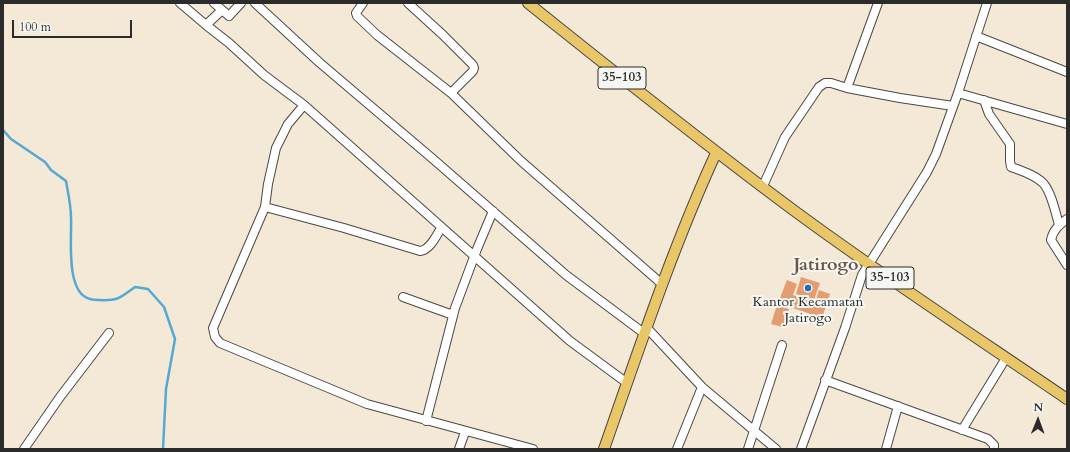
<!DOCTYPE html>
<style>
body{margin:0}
#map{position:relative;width:1070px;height:452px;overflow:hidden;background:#f3e9d6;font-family:Cardo,serif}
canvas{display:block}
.frame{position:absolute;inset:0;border:4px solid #2b2b2b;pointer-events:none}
.north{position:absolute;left:1018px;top:400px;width:40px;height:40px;-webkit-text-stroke:3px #f6f6f2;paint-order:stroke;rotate:1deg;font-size:11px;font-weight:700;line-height:16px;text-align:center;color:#2b2b2b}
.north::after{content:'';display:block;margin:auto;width:14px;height:18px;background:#2b2b2b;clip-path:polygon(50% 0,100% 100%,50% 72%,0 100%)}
.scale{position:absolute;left:12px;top:20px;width:120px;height:18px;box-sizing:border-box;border:2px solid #2b2b2b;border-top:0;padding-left:5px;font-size:12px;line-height:14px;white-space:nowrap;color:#2b2b2b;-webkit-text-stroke:3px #f6f6f2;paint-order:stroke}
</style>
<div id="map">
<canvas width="1070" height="452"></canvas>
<div class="frame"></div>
<div class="north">N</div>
<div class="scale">100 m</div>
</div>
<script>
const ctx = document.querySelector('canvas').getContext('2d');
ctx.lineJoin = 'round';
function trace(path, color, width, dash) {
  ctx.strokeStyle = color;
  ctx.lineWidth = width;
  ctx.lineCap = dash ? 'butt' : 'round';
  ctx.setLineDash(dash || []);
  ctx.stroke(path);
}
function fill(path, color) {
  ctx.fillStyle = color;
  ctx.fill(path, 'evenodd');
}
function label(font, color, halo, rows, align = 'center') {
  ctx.font = font + ' Cardo,serif';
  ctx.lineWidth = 4;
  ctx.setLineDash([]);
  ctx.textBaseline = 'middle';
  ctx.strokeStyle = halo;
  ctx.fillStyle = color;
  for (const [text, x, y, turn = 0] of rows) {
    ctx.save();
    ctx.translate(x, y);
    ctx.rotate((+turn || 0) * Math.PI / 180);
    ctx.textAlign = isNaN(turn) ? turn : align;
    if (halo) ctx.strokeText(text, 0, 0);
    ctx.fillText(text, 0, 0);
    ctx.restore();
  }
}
const stream = new Path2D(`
 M 3,130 L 11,139 L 45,162 L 51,170 L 66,181 C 68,193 71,205 71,218 C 72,237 65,293 90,299 C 93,300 96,300 99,300 C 118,301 120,298 135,287 L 148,289 L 164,307 L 175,339 L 166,389 L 163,449`);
const building = new Path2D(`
 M 801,277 L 820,283 L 814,300 L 796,294 Z
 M 787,280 L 797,284 L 793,295 L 815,303 L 819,290 L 830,294 L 822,318 L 778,303 Z
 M 777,305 L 789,309 L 783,327 L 771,324 Z`);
const minor = new Path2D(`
 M 180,3 L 206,25
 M 214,3 L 229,16 L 241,3
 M 255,3 L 320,63 L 433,159 L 566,275 L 645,334
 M 363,3 L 356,13 L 357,16 L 377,35 L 451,93 L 521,161 L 662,284
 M 408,3 L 443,35 L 473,65 L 474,68 L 473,71 L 451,93
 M 222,10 L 206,25 L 229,43 L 264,75 L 304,105 L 570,341 L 627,383
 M 976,36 L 1067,72
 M 847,88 L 878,3
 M 958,93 L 1067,124
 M 984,100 L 989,114 L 1010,144 L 1010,161 L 1011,167 C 1022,171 1035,175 1043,183 C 1051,191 1056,214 1059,225
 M 304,105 L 288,124 L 276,148 L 268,184 L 265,207 L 213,328 L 215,337 L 220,343 L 367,404 L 533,449
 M 763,186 L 785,137 L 819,87 L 825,83 L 831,83 L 847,88 L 900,98 L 953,106
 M 265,207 L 344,228 L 420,251 C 430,250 436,236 441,228
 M 1067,219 C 1059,225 1053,230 1051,240 L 1067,265
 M 403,297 L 453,315
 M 647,328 L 702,387 L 776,449
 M 825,380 L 988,439 L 994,445 L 994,449
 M 426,421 L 455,308 L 477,249 L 493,211
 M 962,430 L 1006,358
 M 24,449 L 60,397 L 109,333
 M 459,449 L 465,432
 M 677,449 L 702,387
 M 748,449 L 782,345
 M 801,449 L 845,328 L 862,275 L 927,172 L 936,154 L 958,93 L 987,3
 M 886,449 L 898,406`);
const major = new Path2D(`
 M 528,3 C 617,74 705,145 796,212 C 884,277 976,337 1067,399
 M 604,449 C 639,349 672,249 716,153`);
const markers = [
 [808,288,4,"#1f6fb2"]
];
const shields = [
 [622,78,48],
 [890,278,48]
];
const shieldNames = [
 ["35-103",622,78],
 ["35-103",890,278]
];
const poiNames = [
 ["Kantor Kecamatan",808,303],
 ["Jatirogo",808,319]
];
const districtNames = [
 ["Jatirogo",826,266]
];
trace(stream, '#55a8d1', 2.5);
fill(building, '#e49d72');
trace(minor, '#494845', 10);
trace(major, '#494845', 12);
trace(minor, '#fff', 8);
trace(major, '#e9c769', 10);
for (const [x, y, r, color] of markers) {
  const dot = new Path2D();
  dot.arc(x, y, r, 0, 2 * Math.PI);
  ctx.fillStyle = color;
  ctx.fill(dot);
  trace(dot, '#f6f6f2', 1.5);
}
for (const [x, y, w] of shields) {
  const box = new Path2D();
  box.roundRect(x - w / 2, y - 11, w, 22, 3);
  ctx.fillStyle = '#f6f6f2';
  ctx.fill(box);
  trace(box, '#2b2b2b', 1);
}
label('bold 13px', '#2b2b2b', null, shieldNames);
label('14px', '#2b2b2b', '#f6f6f2', poiNames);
label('bold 18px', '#6c5344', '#f6f6f2', districtNames);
</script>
